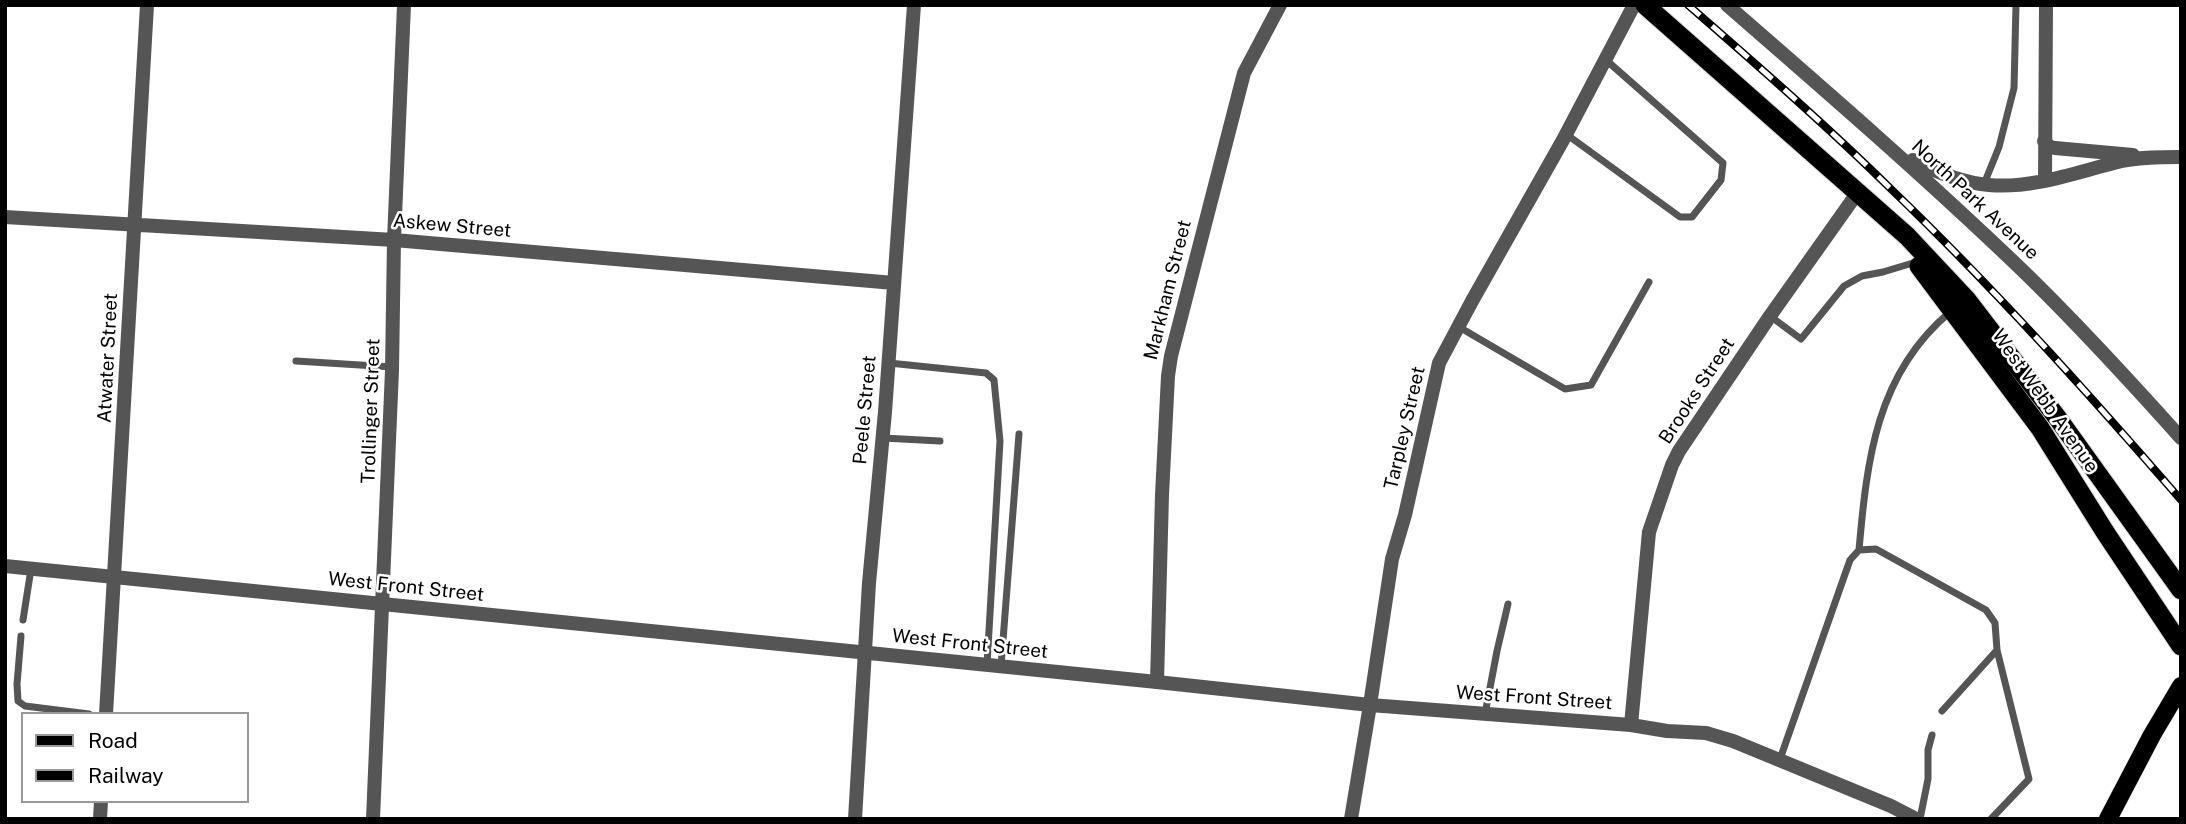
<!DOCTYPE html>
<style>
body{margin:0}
#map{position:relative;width:2186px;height:824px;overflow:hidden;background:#fff;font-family:"Public Sans",sans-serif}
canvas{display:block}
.frame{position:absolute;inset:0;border:7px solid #000;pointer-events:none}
.legend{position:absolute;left:21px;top:712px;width:228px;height:91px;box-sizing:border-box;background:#fff;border:2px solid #999;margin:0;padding:9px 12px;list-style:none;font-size:21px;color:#000}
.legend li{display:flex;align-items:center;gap:14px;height:35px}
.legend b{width:35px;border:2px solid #999}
</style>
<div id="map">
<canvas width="2186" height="824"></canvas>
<div class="frame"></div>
<ul class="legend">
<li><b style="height:9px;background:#000"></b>Road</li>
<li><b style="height:9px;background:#000"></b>Railway</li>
</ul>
</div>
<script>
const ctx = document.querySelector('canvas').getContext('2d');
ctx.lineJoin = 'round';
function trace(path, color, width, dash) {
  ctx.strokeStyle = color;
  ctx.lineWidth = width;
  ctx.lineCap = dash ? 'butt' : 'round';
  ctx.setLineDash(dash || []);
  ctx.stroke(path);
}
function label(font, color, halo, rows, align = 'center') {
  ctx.font = font + ' "Public Sans",sans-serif';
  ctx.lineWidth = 5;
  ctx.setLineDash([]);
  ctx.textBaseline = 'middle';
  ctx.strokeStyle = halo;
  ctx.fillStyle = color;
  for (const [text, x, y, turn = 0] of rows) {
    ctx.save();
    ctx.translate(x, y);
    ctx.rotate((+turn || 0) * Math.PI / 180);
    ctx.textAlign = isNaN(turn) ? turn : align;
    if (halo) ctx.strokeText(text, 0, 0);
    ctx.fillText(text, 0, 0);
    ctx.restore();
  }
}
const service = new Path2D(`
 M 1566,134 L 1680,217 L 1692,217 L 1721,180 L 1723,163 L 1606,60
 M 1984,184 L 1999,147 L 2014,88 L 2016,5
 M 1770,316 L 1801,339 L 1844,286 L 1862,276 L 1883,272 L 1916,262
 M 1459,327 L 1565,389 L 1591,385 L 1649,282
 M 296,361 L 392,367
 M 889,363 L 986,373 L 994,380 L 1000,441 L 987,665
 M 883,438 L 940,441
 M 1859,550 C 1867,460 1876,374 1950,312
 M 23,620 L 31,569
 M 21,636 L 17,684 L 18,701 L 25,706 L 89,714
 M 1001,666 L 1019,434
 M 1942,711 L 1997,650
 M 1485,714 L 1497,651 L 1508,604
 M 1780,759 L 1850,560 L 1859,550 L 1876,549 L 1986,610 L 1995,623 L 1997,650 L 2029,779 L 1991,819
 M 1920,819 L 1928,779 L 1928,750 L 1932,735`);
const minor = new Path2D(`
 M 5,217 L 394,240 L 894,283
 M 1157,682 L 1162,495 L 1168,376 L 1171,356 L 1244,73 L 1280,5
 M 106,714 L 147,5
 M 1631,725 L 1649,532 L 1672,465 L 1679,451 L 1770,316 L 1858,192
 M 100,819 L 101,801
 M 373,819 L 392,370 L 394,240 L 404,5
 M 855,819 L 869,583 L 885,412 L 914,5
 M 1351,819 L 1370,705 L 1392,559 L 1405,515 L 1439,363 L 1472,301 L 1563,140 L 1634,5`);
const tertiary = new Path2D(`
 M 1727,5 C 1826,91 1925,177 2020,268 C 2076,322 2129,380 2181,438
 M 2044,141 L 2050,147 L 2055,148 L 2133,155
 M 1913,160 C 1936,172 1964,183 1989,185 C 2034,189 2079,171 2122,161 C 2141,157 2161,157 2181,157
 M 2045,181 L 2046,5
 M 5,566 L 1157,682 L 1370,705 L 1631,725 L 1667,731 L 1706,733 L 1733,741 L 1891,806 L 1916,819`);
const primary = new Path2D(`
 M 2108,819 L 2152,735 L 2181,686`);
const trunk = new Path2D(`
 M 1645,5 L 1907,236 L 1967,300 L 2059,420 L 2181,590
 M 1919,266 L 2040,428 L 2105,532 L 2181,646`);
const rail = new Path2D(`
 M 1688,5 C 1757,65 1827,126 1892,190 C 1994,288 2088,393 2181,500`);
const streetNames = [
 ["North Park Avenue",1975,200,43],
 ["Askew Street",452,226,5],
 ["Markham Street",1168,290,-76],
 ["Atwater Street",108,358,-87],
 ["Brooks Street",1697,391,-57],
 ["West Webb Avenue",2045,401,55],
 ["Peele Street",865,410,-85],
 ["Trollinger Street",371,411,-88],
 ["Tarpley Street",1405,428,-77],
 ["West Front Street",406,587,6],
 ["West Front Street",970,644,6],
 ["West Front Street",1534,698,4]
];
trace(primary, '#dbdbdb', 19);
trace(trunk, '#dbdbdb', 21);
trace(service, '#555', 7);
trace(minor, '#555', 14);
trace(tertiary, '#555', 14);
trace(primary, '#000', 18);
trace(trunk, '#000', 19);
trace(rail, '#000', 8);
trace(rail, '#fff', 5, [16]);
label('19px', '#000', '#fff', streetNames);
</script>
